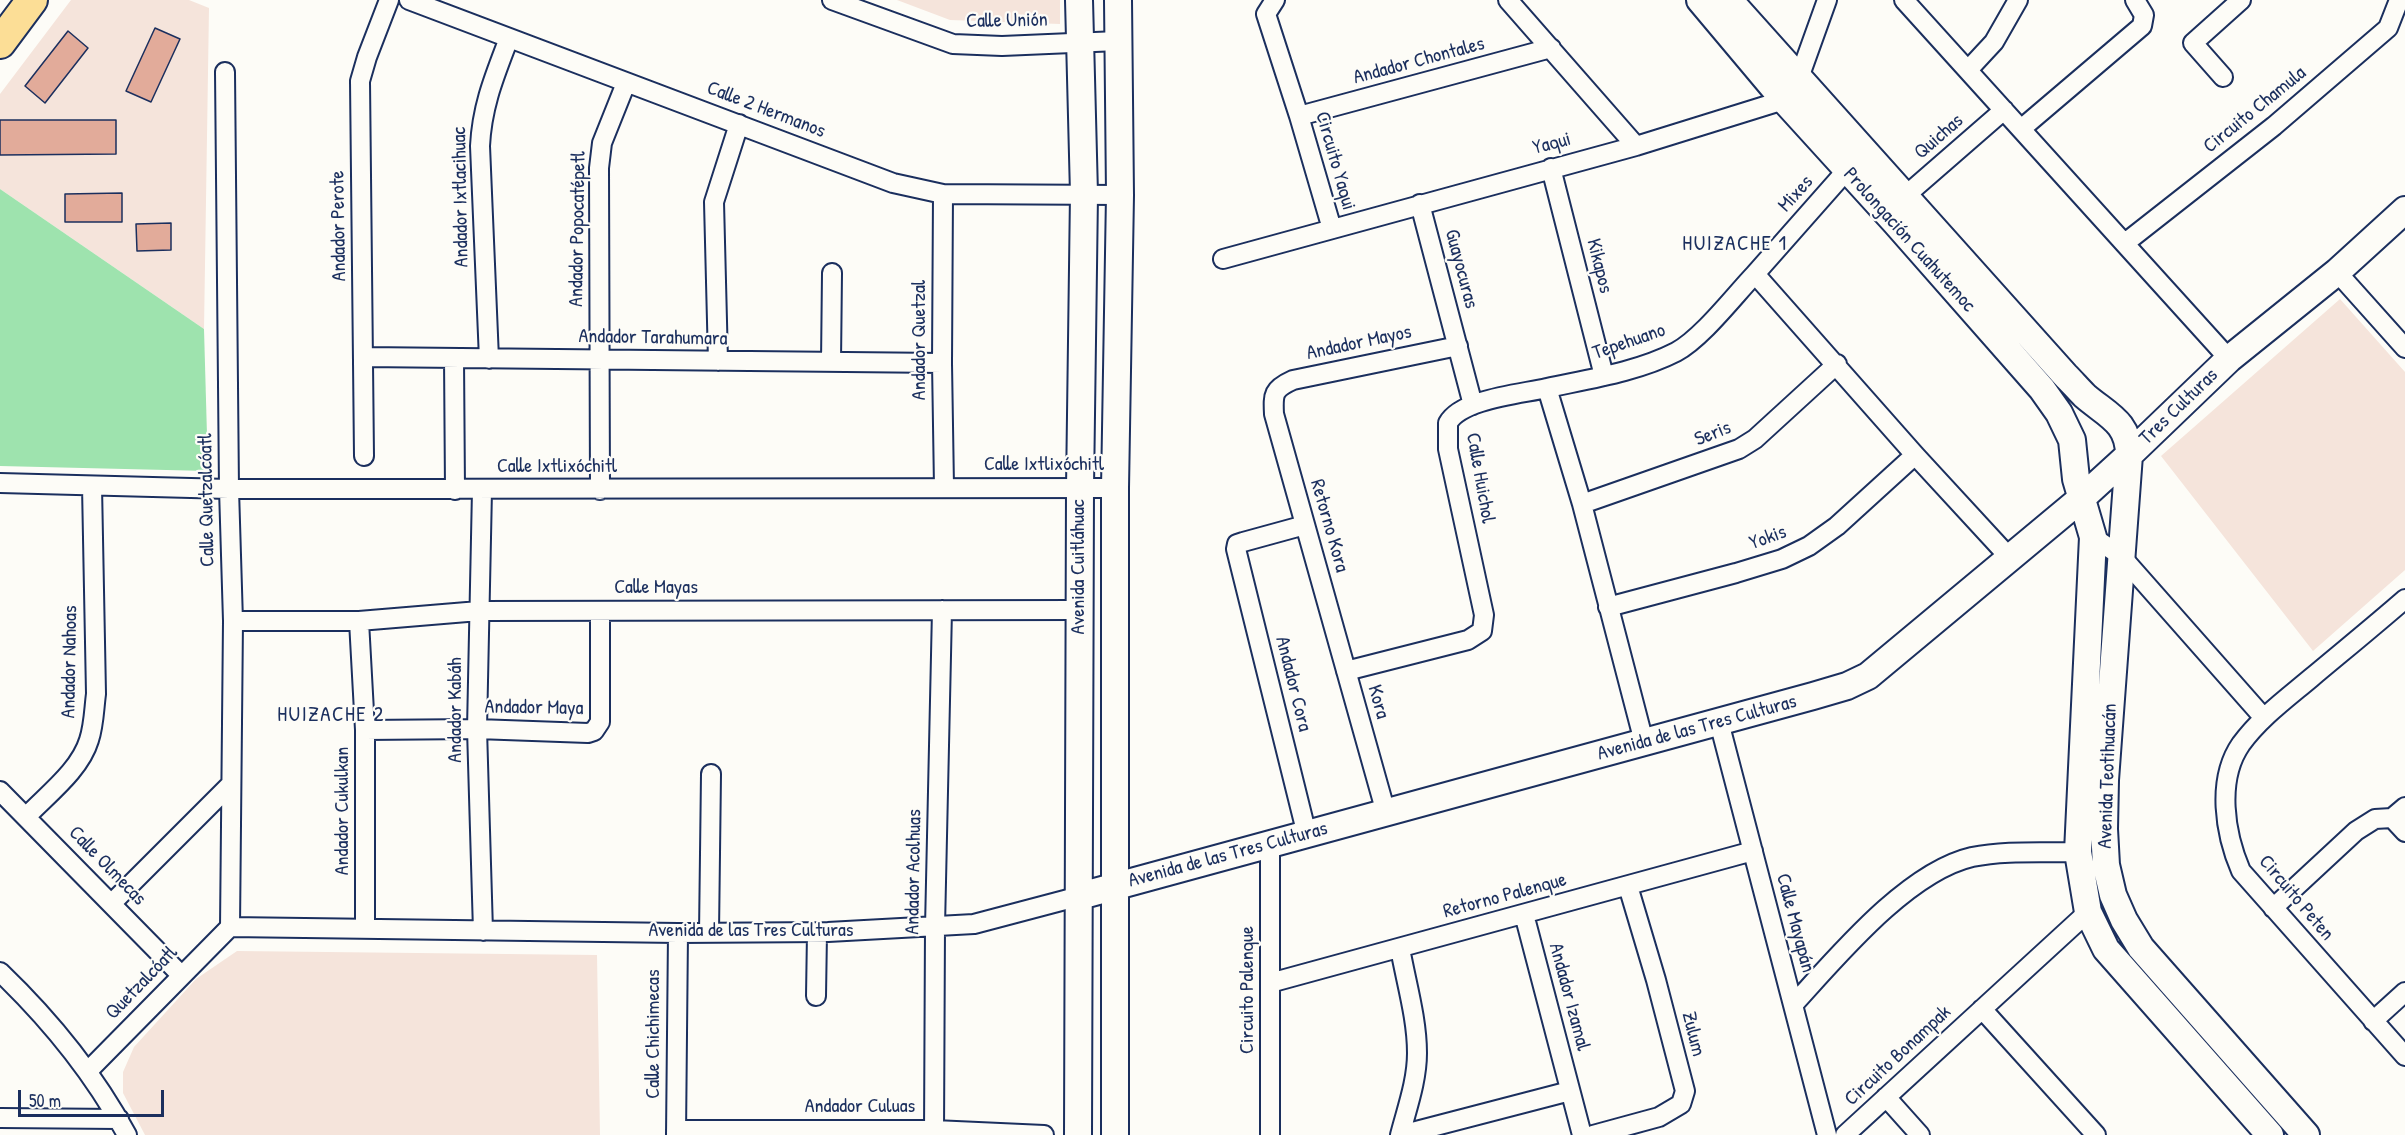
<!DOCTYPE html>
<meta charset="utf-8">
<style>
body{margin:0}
#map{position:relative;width:2405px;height:1135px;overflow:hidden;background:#fdfcf7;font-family:"Patrick Hand",sans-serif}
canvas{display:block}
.scale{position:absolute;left:18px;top:1090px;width:146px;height:27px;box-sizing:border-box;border:3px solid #1b2f5e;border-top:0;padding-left:8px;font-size:18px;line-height:21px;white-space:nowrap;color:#1b2f5e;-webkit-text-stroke:4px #fdfcf7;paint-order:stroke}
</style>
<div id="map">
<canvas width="2405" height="1135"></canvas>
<div class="scale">50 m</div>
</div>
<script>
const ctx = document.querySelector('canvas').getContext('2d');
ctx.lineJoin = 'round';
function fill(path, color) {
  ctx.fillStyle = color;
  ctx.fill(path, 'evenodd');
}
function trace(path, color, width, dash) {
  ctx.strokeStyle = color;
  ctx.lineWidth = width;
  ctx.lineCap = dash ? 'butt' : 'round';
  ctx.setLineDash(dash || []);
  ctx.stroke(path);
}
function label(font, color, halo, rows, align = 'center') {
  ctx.font = font + ' "Patrick Hand",sans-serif';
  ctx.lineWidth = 4.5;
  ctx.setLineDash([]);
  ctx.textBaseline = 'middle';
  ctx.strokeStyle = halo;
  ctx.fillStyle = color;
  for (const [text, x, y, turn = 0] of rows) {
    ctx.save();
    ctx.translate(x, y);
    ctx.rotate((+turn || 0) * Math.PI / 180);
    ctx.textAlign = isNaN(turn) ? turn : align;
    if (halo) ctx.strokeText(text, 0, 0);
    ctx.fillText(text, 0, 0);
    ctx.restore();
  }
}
const built = new Path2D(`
 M 71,0 L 189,0 L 209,8 L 204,329 L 0,189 L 0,94 Z
 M 897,0 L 1060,0 L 1060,24 L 950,20 Z
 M 2340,299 L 2405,372 L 2405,570 L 2313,651 L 2161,456 Z
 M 237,951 L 597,955 L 600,1135 L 145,1135 L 123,1093 L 123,1072 L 134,1047 L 196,979 Z`);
const green = new Path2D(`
 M 0,189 L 204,329 L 208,471 L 0,466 Z`);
const building = new Path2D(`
 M 155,28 L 180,39 L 151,102 L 126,91 Z
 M 68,31 L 88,48 L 45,103 L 25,86 Z
 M 0,120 L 116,120 L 116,154 L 0,155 Z
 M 122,193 L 122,222 L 65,222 L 65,194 Z
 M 171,223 L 171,250 L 137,251 L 136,224 Z`);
const street = new Path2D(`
 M 409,0 L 893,183 L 943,194 L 1120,195
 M 832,0 L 953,44 L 1002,46 L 1118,41
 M 1275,0 L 1266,14 L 1299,116 L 1332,229
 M 1508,0 L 1636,146
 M 1904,0 L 2229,359
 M 1968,70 L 1994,42 L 2018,0
 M 225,72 L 229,489 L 233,621 L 230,927
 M 2223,77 L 2193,43 L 2241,0
 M 1299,116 L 1551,48
 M 2021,129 L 2142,26 L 2144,15 L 2135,0
 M 1551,168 L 1604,376
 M 943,194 L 942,363 L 944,487
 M 1904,197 L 2004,110
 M 1420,204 L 1473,405
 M 2125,243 L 2274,126 L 2388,28 L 2399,0
 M 1223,259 L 1636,146 L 1784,100 L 1799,78 L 1827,0
 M 2337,272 L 2405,348
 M 1755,274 L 1846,171
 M 364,357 L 942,363
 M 454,358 L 455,490
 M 489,359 L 480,146 C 482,105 495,75 509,38
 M 718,361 L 714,202 L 739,124
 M 831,362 L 832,273
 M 364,456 L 360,81 L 367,57 L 389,0
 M 0,483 L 229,489 L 1115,488
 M 482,490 L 477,729 L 483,931
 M 600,490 L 599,168 L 602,143 L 626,83
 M 1582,504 L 1739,449 L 1755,439 L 1837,364
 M 1305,525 L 1243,542 L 1237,544 L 1236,549 L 1307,835
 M 2093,537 L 2121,556 L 2264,718
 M 2405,599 C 2374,626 2342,652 2311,678 C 2286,699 2260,718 2241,744 C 2216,780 2225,834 2241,871 L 2405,1056
 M 1608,607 L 1736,573 L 1782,559 L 1809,546 L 1837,526 L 1915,455
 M 233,621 L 359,621 L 479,611 L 1079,610
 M 359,621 L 365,730 L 365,929
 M 1346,671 L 1468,640 L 1482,631 L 1484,615 L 1448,449 L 1448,423 C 1461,399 1521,394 1547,388
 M 1719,722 L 1827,1135
 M 365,730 L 477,729 L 588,733 L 594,731 L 600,722 L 600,611
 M 1644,742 L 1582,504 L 1547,388 C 1589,379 1637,372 1676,352 C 1702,338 1734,296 1755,274 L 1915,455 L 2009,557
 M 0,791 L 181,975
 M 1386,813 L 1274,414 C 1273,394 1273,389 1293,380 L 1458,346
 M 27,816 C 48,794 80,770 89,740 C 94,725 94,709 96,694 L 92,486
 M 2392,818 L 2405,832
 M 112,903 L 231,784
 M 2273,908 L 2356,831 L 2375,819 L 2392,818 L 2405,807
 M 1524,914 L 1582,1135
 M 230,927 L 678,933 L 828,932 L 974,924 L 1080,896
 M 709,933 L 711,774
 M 1400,948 C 1406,982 1417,1018 1417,1053 C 1417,1081 1407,1108 1400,1135
 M 0,972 C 50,1020 94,1074 127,1135
 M 1270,983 L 1753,851
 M 816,996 L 817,933
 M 1793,1005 C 1837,957 1907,872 1972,857 C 2006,850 2043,853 2078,852
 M 1982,1009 L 2096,1135
 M 2373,1021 L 2405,992
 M 88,1071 L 230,927
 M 1886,1097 L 1920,1135
 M 0,1118 L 119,1119
 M 676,1130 L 934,1130 L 1044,1135
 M 676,1135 L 678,933
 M 934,1135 L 935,927 L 942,610
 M 1270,1135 L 1270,845
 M 1401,1135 L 1570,1091
 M 1593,1135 L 1659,1117 L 1681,1104 L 1685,1091 L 1656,980 L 1628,886
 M 1845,1135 L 2088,912`);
const secondary = new Path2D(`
 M 1700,0 L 1784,100 L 1895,222 L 2042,389 L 2059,413 L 2072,440 L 2076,479 L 2093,537 L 2078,852 L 2088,912 L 2106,949 L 2270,1135
 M 1729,0 L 2065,375 C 2072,382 2078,389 2085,396 C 2107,415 2129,422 2129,455 L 2105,780 L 2104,829 L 2106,865 L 2113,895 L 2124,920 L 2141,948 L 2306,1135
 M 1080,896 L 1813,696 L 1847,686 L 1868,676 L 2083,497 L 2129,455 L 2229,359 L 2337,272 L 2405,210
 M 1078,1135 L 1080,488 L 1084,194 L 1079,0
 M 1115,1135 L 1115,488 L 1120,195 L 1118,0`);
const primary = new Path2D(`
 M 0,43 L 32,0`);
const streetNames = [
 ["Calle Unión",1007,21,-1],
 ["Andador Chontales",1419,61,-15],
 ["Calle 2 Hermanos",766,110,21],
 ["Circuito Chamula",2255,110,-39],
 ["Quichas",1939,137,-41],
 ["Yaqui",1552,144,-15],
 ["Circuito Yaqui",1335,161,74],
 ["Mixes",1796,194,-48],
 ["Andador Ixtlacihuac",461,197,-91],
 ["Andador Perote",339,226,-91],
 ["Andador Popocatépetl",578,229,-89],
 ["Prolongación Cuahutemoc",1909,240,48],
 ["Kikapos",1599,266,76],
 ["Guayocuras",1461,269,75],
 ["Andador Tarahumara",653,338,1],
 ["Andador Quetzal",920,340,-90],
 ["Tepehuano",1629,342,-19],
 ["Andador Mayos",1359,343,-12],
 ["Tres Culturas",2179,407,-44],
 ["Seris",1713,434,-22],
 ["Calle Ixtlixóchitl",1044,465],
 ["Calle Ixtlixóchitl",557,467],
 ["Calle Huichol",1480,478,80],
 ["Calle Quetzalcóatl",207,500,-91],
 ["Retorno Kora",1329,526,74],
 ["Yokis",1768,538,-20],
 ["Avenida Cuitláhuac",1079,567,-90],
 ["Calle Mayas",656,588],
 ["Andador Nahoas",70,662,-89],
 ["Andador Cora",1293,684,76],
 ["Kora",1378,702,74],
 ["Andador Maya",534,708,1],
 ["Andador Kabáh",456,710,-90],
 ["Avenida de las Tres Culturas",1697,728,-15],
 ["Avenida Teotihuacán",2108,776,-88],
 ["Andador Cukulkan",343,811,-90],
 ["Avenida de las Tres Culturas",1228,855,-15],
 ["Calle Olmecas",107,866,46],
 ["Andador Acolhuas",914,872,-89],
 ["Retorno Palenque",1505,896,-15],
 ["Circuito Peten",2296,898,50],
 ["Calle Mayapán",1795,923,75],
 ["Avenida de las Tres Culturas",751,931],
 ["Quetzalcóatl",142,983,-46],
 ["Circuito Palenque",1248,990,-90],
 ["Andador Izamal",1569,997,75],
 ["Calle Chichimecas",654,1034,-90],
 ["Zulum",1693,1034,76],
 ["Circuito Bonampak",1898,1056,-43],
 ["Andador Culuas",860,1107]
];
const neighbourhoodNames = [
 ["HUIZACHE 1",1735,244],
 ["HUIZACHE 2",331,715]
];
fill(built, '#f5e4db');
fill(green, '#9ee3ae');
fill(building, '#e2ab9a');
trace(building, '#1b2f5e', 1.5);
trace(street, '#1b2f5e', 22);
trace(secondary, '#1b2f5e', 30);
trace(primary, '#1b2f5e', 34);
trace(street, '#fdfcf7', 18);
trace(secondary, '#fdfcf7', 26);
trace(primary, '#fcde96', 30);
label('20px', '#1b2f5e', '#fdfcf7', streetNames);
ctx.letterSpacing = '1.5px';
label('21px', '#1b2f5e', '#fdfcf7', neighbourhoodNames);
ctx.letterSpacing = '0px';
</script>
